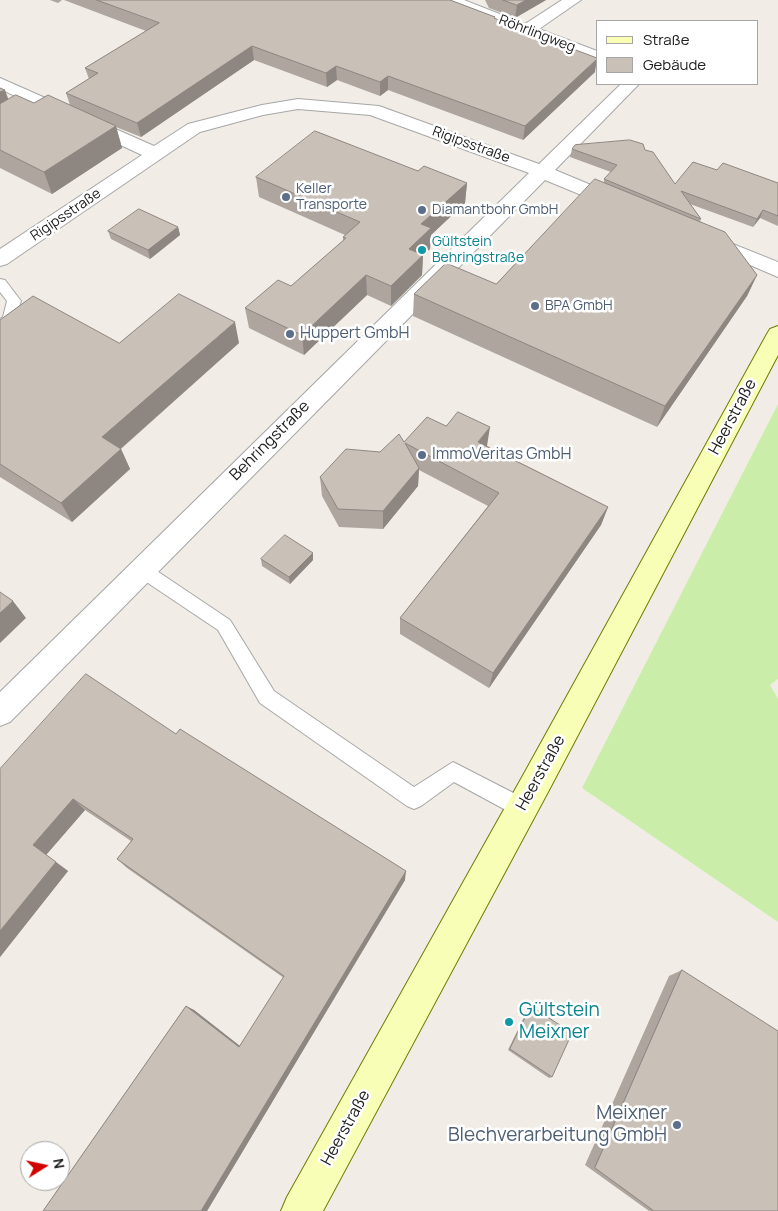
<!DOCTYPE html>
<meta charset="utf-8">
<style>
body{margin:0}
#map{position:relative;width:778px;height:1211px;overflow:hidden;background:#f1ede6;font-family:Manrope,sans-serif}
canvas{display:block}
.legend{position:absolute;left:596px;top:20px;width:162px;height:65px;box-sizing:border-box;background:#fff;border:1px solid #a6a6a6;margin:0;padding:6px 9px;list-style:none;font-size:15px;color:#202020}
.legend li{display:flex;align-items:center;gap:10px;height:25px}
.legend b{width:25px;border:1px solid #a6a6a6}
.north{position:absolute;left:20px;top:1141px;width:50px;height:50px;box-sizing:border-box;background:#fff;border:1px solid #a6a6a6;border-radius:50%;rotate:80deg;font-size:14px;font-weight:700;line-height:20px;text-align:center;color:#202020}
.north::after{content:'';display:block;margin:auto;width:18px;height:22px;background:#d00300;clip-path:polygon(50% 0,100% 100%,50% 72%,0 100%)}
</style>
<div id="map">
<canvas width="778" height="1211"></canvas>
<ul class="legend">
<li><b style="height:6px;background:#f9feb7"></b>Straße</li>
<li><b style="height:14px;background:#c9c0b8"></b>Gebäude</li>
</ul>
<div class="north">N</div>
</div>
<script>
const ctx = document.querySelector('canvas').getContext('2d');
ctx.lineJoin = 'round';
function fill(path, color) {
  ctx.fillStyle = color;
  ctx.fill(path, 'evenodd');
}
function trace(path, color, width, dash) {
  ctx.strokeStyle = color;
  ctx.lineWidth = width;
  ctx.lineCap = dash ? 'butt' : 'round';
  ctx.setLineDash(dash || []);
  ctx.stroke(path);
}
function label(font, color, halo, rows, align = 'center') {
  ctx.font = font + ' Manrope,sans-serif';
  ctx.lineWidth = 5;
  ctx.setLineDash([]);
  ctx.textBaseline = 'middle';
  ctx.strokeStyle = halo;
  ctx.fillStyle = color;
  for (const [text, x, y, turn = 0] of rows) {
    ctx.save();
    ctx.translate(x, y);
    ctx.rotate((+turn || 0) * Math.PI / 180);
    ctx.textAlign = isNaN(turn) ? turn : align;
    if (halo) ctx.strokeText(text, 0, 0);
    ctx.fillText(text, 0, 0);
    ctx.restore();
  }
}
const grass = new Path2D(`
 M 778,404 L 778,679 L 770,685 L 778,699 L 778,922 L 582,788 Z`);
const lane = new Path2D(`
 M 0,279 L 5,280 L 21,301 L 14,322 L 0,331 L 0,319 L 3,317 L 7,301 L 0,292 Z
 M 142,563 L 148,565 L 230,620 L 274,691 L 414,787 L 453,762 L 529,801 L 532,808 L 529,815 L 522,818 L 515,815 L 454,782 L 421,806 L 414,809 L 407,806 L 260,703 L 218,630 L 136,575 L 133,570 L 136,565 Z`);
const street = new Path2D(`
 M 442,0 L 464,0 L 525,24 L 562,0 L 581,0 L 539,29 L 597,51 L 597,62 L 445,3 Z
 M 0,78 L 154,146 L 188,124 L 262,105 L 298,99 L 379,106 L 539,164 L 621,84 L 639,84 L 555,170 L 627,200 L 630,204 L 627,208 L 620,210 L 613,208 L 545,180 L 10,722 L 0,726 L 0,692 L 529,173 L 370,115 L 298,109 L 263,115 L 200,132 L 7,264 L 0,266 L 0,249 L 142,155 L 0,89 Z
 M 708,234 L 778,262 L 778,277 L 701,244 L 698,240 L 701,236 Z`);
const secondary = new Path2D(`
 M 778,326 L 778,355 L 548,792 L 323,1211 L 281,1211 L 287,1197 L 526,770 L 767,334 L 770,329 Z`);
const wall = new Path2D(`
 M 50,0 L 62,0 L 58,3 Z
 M 64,0 L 450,0 L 495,17 L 495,19 L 595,72 L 523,140 L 388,90 L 380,96 L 337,80 L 327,87 L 254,60 L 141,137 L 116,127 L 122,148 L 52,194 L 0,168 L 0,88 L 8,100 L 34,103 L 70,105 L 66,93 L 89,79 L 85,68 L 146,31 Z
 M 485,0 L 546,0 L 515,18 L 489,8 Z
 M 572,149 L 645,150 L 675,184 L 717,170 L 778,183 L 778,226 L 760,218 L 753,227 L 690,204 L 701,219 L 700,221 L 757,275 L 747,296 L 657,427 L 413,316 L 414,294 L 496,284 L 604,182 L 604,179 L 611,172 L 570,157 Z
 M 418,171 L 467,183 L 465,203 L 431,235 L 430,249 L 423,255 L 422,275 L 391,306 L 367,295 L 304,355 L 249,328 L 245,308 L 291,286 L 343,241 L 343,237 L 345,235 L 259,197 L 256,177 Z
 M 178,227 L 180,235 L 150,259 L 111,239 L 108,231 Z
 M 0,320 L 119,343 L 239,343 L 121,449 L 130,469 L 72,522 L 0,477 Z
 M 404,442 L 487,446 L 608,507 L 601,525 L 489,688 L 400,634 L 400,618 L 488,506 L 419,470 L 418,486 L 383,529 L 339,527 L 322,496 L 320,477 Z
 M 313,553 L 313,560 L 290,584 L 262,566 L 261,559 Z
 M 176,734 L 405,880 L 207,1211 L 43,1211 L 186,1006 L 194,1010 L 240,1046 L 284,978 L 127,868 L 117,859 L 131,841 L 85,810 L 46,855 L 68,871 L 0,957 L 0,769 Z
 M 682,970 L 778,1211 L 649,1211 L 585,1165 L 669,976 Z
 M 531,1006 L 552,1077 L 549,1078 L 508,1050 L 529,1007 Z`);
const shadedWall = new Path2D(`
 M 526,0 L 546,0 L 515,18 L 517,5 Z
 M 252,46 L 254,60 L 141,137 L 137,123 Z
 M 597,59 L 595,72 L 523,140 L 525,126 Z
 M 336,66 L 337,80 L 327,87 L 326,73 Z
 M 388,76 L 388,90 L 380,96 L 380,82 Z
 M 5,90 L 13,112 L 0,119 L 0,92 Z
 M 116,126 L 122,148 L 52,194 L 44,172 Z
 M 467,183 L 465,203 L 431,235 L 430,249 L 423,255 L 422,275 L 391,306 L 391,286 L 421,224 Z
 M 763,210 L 760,218 L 753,227 L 757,219 Z
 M 178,227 L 180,235 L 150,259 L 148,250 Z
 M 366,275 L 367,295 L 304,355 L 302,335 Z
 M 757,275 L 747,296 L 657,427 L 665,406 Z
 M 235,322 L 239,343 L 110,458 L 102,437 Z
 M 490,427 L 487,446 L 475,460 L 478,442 Z
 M 121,449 L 130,469 L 72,522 L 61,503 Z
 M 419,468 L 418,486 L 383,529 L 383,511 Z
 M 608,507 L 601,525 L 489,688 L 493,673 Z
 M 313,553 L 313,560 L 290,584 L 289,577 Z
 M 13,601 L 26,618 L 0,643 L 0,613 Z
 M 73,799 L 85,810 L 46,855 L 33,845 Z
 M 56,862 L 68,871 L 0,957 L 0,931 Z
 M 406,871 L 405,880 L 207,1211 L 201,1211 Z
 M 186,1006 L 194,1010 L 245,1050 L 239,1047 Z`);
const building = new Path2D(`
 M 97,0 L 450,0 L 495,17 L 494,18 L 563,47 L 565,46 L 597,58 L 597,59 L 525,126 L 388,76 L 380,82 L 336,66 L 326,73 L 252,46 L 137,123 L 66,93 L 98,73 L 85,68 L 159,23 Z
 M 503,0 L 526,0 L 517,5 Z
 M 0,88 L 5,90 L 0,92 Z
 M 16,95 L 34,103 L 48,95 L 116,126 L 44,172 L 0,150 L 0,104 Z
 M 315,131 L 418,171 L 424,166 L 467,183 L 421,224 L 431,228 L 409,249 L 423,255 L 391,286 L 366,275 L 302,335 L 245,308 L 278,280 L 291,286 L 346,238 L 343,237 L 360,222 L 256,177 Z
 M 630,140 L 643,144 L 645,150 L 653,152 L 675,184 L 693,162 L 717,170 L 723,163 L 778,183 L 778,216 L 763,210 L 757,219 L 681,191 L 701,219 L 604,179 L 617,165 L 572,149 L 575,145 Z
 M 595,179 L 725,232 L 757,275 L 665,406 L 414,294 L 446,263 L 496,284 Z
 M 139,209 L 178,227 L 148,250 L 108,231 Z
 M 179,294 L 235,322 L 102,437 L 121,449 L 61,503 L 0,464 L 0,320 L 33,296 L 119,343 Z
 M 458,412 L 490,427 L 478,442 L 608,507 L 493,673 L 400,618 L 499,493 L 405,443 L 419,468 L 383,511 L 338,509 L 320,477 L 346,449 L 380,452 L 399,434 L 404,442 L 427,417 L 446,426 Z
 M 285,535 L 313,553 L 289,577 L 261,559 Z
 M 0,592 L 13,601 L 0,613 Z
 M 86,674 L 176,734 L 180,729 L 406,871 L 201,1211 L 43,1211 L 186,1006 L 239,1047 L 284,976 L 117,859 L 133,839 L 73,799 L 33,845 L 56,862 L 0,931 L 0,769 Z
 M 682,970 L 778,1031 L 778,1211 L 654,1211 L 595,1168 Z
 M 531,1006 L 572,1033 L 552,1077 L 510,1049 Z`);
const markers = [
 [286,197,5,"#5c6f8a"],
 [422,210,5,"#5c6f8a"],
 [422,250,5,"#0f9aa8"],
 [535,306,5,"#5c6f8a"],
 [290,334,5,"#5c6f8a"],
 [422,455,5,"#5c6f8a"],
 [509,1022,5,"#0f9aa8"],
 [677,1125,5,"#5c6f8a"]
];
const farStreetnames = [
 ["Röhrlingweg",537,34,21],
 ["Rigipsstraße",471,145,20],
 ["Rigipsstraße",66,215,-34]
];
const farServicenames = [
 ["Keller",296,189],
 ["Transporte",296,205],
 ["Diamantbohr GmbH",432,210],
 ["BPA GmbH",545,306]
];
const farCulturenames = [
 ["Gültstein",432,242],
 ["Behringstraße",432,258]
];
const serviceNames = [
 ["Huppert GmbH",300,334],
 ["ImmoVeritas GmbH",432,455]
];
const streetNames = [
 ["Heerstraße",733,417,-62],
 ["Behringstraße",270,441,-45],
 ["Heerstraße",541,773,-61],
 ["Heerstraße",346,1128,-61]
];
const nearCulturenames = [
 ["Gültstein",519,1011],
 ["Meixner",519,1033]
];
const nearServicenames = [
 ["Meixner",667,1114],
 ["Blechverarbeitung GmbH",667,1136]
];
fill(grass, '#caeea9');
trace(lane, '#a7a7a7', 2);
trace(street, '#a7a7a7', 2);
trace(secondary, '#6e7e00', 2);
fill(lane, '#fff');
fill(street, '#fff');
fill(secondary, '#f9feb7');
fill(wall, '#ada59e');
fill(shadedWall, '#8d8681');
fill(building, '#c9c0b8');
trace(building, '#8d8681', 1);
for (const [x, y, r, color] of markers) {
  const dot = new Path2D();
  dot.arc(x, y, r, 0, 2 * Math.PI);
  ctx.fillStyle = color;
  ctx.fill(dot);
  trace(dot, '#fff', 2);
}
label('14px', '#202020', '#fff', farStreetnames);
label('14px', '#4e5e75', '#fff', farServicenames, 'left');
label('14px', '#0d838f', '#fff', farCulturenames, 'left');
label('16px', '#4e5e75', '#fff', serviceNames, 'left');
label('16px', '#202020', '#fff', streetNames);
label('19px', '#0d838f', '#fff', nearCulturenames, 'left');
label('19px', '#4e5e75', '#fff', nearServicenames, 'right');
</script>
